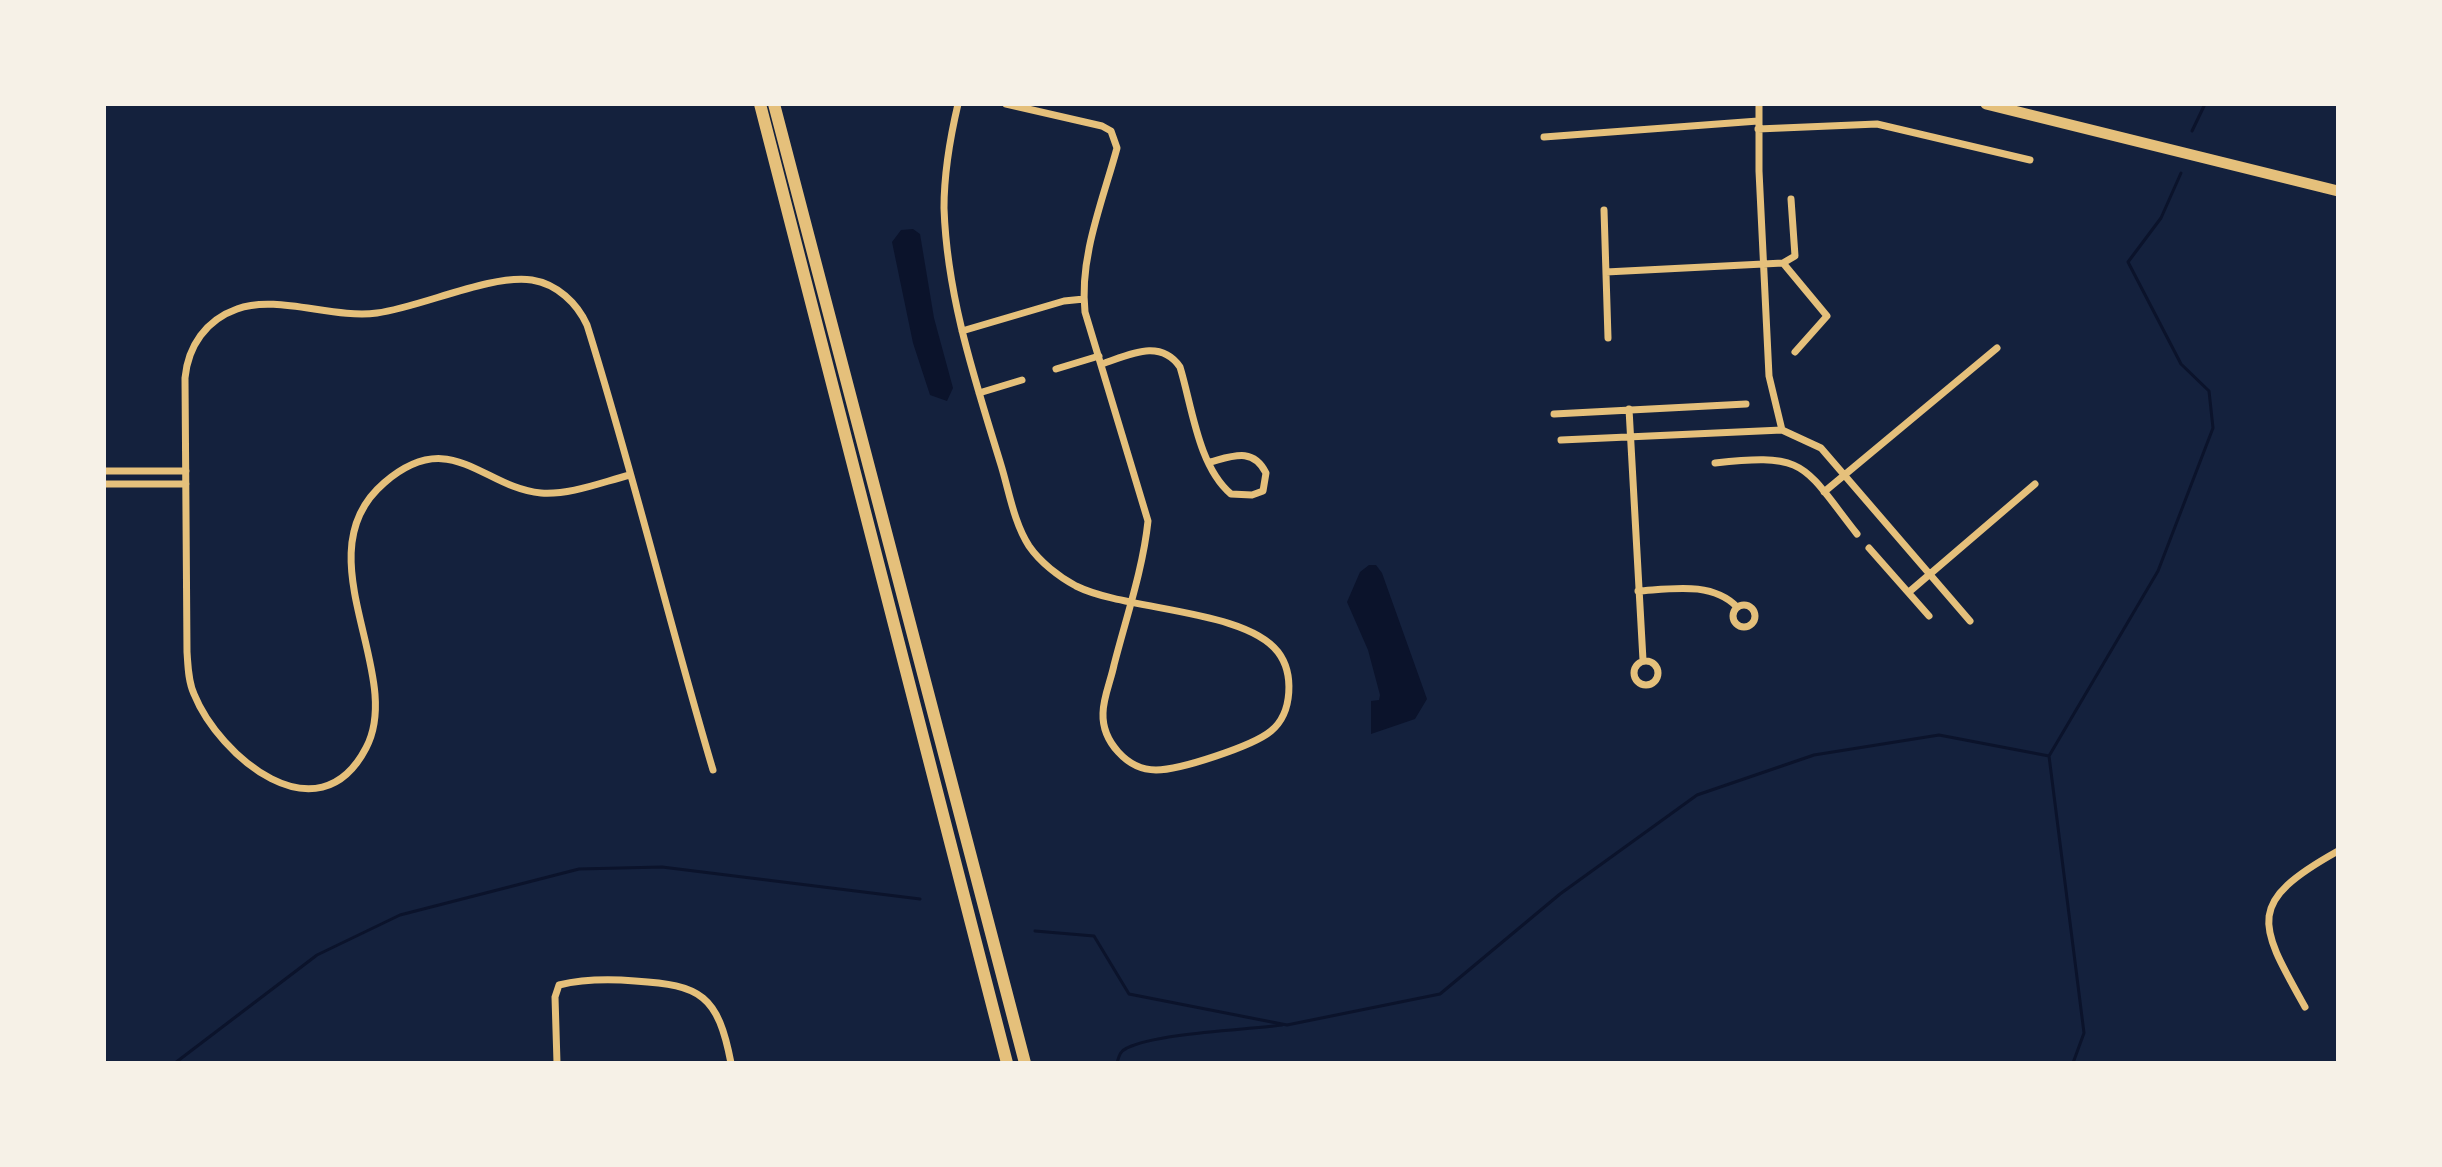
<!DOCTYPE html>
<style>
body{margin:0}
#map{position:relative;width:2442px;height:1167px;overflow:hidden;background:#14213d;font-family:"Sofia Sans Condensed",sans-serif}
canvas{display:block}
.frame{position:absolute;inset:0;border:106px solid #f6f1e7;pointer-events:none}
</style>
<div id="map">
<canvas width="2442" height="1167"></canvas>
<div class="frame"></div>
</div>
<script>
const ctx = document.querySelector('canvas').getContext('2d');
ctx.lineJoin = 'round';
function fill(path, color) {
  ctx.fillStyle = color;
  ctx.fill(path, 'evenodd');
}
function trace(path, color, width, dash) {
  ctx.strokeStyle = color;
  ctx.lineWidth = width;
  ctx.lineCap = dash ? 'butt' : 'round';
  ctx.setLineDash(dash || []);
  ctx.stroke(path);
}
const water = new Path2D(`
 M 913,229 L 920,234 L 934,318 L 953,388 L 947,401 L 930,395 L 913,343 L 892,242 L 901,230 Z
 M 1369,565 L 1376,565 L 1382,573 L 1427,699 L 1415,719 L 1371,734 L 1371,701 L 1379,700 L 1380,695 L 1368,650 L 1347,602 L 1360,572 Z`);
const stream = new Path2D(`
 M 2192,131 L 2205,104
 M 1035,931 L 1094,936 L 1129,994 L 1287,1025 L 1440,994 L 1560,894 L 1697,795 L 1814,755 L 1939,735 L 2049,756
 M 175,1063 L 317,955 L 400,915 L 579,869 L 662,867 L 920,899
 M 1117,1063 C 1119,1056 1120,1051 1127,1048 C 1157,1033 1245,1030 1282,1025
 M 2073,1063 L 2084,1033 L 2049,756 L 2158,571 L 2213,428 L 2209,391 L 2181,364 L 2128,262 L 2161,218 L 2181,173`);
const minor = new Path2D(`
 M 958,104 C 950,138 944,173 944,208 C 947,297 975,380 1001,465 C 1009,491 1014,523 1029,546 C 1040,562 1059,577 1076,586 C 1126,611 1245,609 1278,652 C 1294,673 1293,713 1271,731 C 1253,746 1180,770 1156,770 C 1127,770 1102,741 1103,713 C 1103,698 1111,680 1114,665 C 1126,618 1143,569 1148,521 L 1085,312 C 1079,257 1103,200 1117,148 L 1111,131 L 1102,126 L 1006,104
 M 1759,104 L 1759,171 L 1769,376 L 1782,430 L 1821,448 L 1970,621
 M 1758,129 L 1877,124 L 2030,160
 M 1544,137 L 1758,121
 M 1604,210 L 1608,338
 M 1783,263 L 1795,256 L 1791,199
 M 1606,272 L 1783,263 L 1827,316 L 1795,352
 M 962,331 L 1064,301 L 1084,299
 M 1102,364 C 1129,355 1160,338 1180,367 C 1192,406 1198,466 1231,494 L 1252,495 L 1263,491 L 1266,473 C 1253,447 1233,456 1210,462
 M 1056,369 L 1099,356
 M 979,393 L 1022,380
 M 1629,409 L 1643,660
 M 1554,414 L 1746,404
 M 1561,440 L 1782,430
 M 1715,463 C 1808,453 1802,464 1857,534
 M 104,471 L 186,471
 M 630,475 C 602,482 571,495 541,493 C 483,488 451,425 384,483 C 301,554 406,673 366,748 C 318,840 219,756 194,694 C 188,681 188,665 187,652 L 185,378 C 188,346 206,320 237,309 C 276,294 333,319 377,313 C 422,307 490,274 532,280 C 557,284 577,303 587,325 C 633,472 669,622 713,770
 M 104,484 L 186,484
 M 1824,492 L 1997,348
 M 1869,548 L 1929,616
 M 1638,591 C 1671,589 1712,581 1737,607
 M 1909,592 L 2035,484
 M1733 616a11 11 0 1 1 22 0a11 11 0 1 1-22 0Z
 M1634 673a12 12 0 1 1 24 0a12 12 0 1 1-24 0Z
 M 2305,1007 C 2258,923 2245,903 2338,851
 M 557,1063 L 555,997 L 559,985 C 584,979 610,979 635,981 C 701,985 718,995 731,1063`);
const primary = new Path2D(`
 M 1986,104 L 2338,191`);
const motorway = new Path2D(`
 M 760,104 L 1007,1063
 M 774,104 L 1025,1063`);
fill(water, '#0b132b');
trace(stream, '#0b132b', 3);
trace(minor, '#e5c07b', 7);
trace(primary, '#e5c07b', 11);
trace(motorway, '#e5c07b', 12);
</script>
